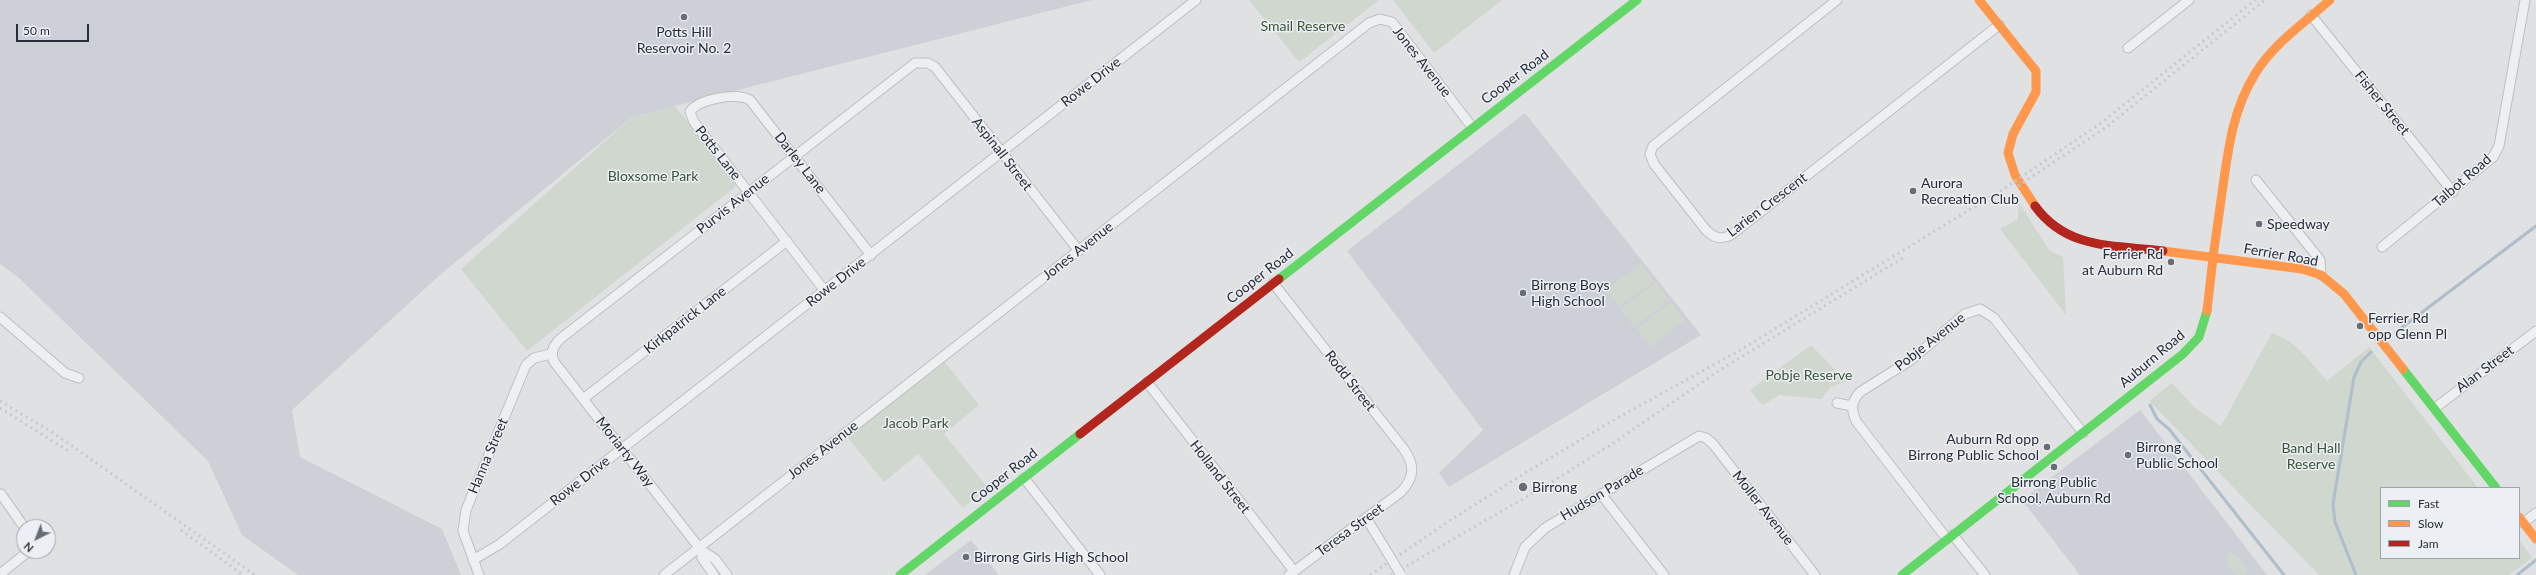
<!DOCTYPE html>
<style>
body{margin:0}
#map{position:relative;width:2536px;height:575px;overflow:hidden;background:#dfe1e3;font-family:Lato,sans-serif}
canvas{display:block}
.legend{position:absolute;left:2380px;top:487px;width:140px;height:72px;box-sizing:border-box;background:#eceff3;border:1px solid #9ea2a9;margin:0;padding:5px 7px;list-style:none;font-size:12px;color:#282e3a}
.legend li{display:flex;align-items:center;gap:8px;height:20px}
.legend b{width:20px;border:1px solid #9ea2a9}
.north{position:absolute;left:16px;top:519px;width:40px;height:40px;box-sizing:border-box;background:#eceff3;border:1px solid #9ea2a9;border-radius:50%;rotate:222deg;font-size:11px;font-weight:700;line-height:16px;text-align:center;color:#282e3a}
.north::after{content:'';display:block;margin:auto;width:14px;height:18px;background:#686d75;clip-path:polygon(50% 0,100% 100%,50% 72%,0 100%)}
.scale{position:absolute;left:16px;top:24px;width:73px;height:18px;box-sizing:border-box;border:2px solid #282e3a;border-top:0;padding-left:5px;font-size:12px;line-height:14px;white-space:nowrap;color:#282e3a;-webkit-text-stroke:3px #eceff3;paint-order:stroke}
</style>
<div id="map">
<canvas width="2536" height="575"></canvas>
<ul class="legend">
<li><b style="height:5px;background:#63d668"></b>Fast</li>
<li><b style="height:5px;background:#ff974d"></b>Slow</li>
<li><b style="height:5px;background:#b3261e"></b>Jam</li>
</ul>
<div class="north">N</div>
<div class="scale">50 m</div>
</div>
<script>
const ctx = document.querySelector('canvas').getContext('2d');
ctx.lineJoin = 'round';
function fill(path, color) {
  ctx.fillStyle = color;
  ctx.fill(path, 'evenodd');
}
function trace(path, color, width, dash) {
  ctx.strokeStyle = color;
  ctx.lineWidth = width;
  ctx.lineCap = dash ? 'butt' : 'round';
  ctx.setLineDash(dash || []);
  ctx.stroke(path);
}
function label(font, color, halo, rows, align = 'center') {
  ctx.font = font + ' Lato,sans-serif';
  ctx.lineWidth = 3;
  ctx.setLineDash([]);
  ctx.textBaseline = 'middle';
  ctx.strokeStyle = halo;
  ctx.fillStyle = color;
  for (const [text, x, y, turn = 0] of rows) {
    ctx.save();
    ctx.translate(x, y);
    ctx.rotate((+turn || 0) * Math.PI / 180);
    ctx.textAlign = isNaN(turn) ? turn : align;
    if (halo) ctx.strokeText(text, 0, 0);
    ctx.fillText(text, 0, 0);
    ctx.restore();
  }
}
const built = new Path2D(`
 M 0,0 L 1092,0 L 632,117 L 441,274 L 292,410 L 300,457 L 442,529 L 461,575 L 298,575 L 242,535 L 208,461 L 18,277 L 0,264 Z
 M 1525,113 L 1701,335 L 1449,487 L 1439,473 L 1483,430 L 1347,251 Z
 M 2140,410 L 2267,575 L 2080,575 L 2022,500 Z
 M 971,540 L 999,575 L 925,575 Z`);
const green = new Path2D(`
 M 1249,0 L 1379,0 L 1299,62 Z
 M 1393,0 L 1502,0 L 1434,53 Z
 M 675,106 L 735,182 L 735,187 L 527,351 L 461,269 L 632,117 Z
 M 2018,201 L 2049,250 L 2063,257 L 2066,315 L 2000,229 L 2018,219 Z
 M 1641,263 L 1654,281 L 1619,307 L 1606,290 Z
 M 1656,282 L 1669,300 L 1634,327 L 1621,309 Z
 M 1671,302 L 1685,320 L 1650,347 L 1637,329 Z
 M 2272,333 C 2299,343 2308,360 2327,381 L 2369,347 L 2478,488 L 2381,488 L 2381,558 L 2519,558 L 2519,540 L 2532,558 L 2509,575 L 2319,575 L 2149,401 L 2172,383 L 2195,408 L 2221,426 Z
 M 1811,345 L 1846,381 L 1831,387 L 1821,399 L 1780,395 L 1762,405 L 1750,390 Z
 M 944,361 L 979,405 L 944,434 L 988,488 L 963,508 L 918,454 L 884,482 L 848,438 Z
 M 2230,553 C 2240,556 2247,564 2246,574 L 2238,575 L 2227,566 L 2227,555 Z`);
const stream = new Path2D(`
 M 2396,332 L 2536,226
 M 2150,405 L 2157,419 L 2169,429 L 2284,575
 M 2356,575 L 2335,522 L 2333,504 L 2354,377 L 2361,362 L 2371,352
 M 2517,575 L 2536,560`);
const street = new Path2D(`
 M 1837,0 L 1653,146 L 1650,154 L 1654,164 L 1706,230 C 1714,238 1721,240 1731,235 L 1999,25
 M 2311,15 L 2453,192
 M 2128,48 L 2189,0
 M 2256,180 L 2320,260 L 2321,275
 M 2382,247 L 2493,157 L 2499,146 L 2525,0
 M 1273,283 L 1403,448 C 1415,464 1415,477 1401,492 L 1289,575
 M 825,291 L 694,122 L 690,112 C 697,99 738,92 750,100 L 871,255
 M 0,317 L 65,373 L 79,378
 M 1147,382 L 1294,571
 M 583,399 L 787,241
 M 1837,403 L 1852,406
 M 2435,408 L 2536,331
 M 1024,478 L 1100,575
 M 1,494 L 24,527
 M 1601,494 L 1664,575
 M 1366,518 L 1384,547
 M 2523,523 L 2536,513
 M 1953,535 L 1985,575
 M 1947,539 L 1856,421 C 1851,409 1851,402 1860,392 L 1911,360 L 1965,314 L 1980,309 L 1994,318 L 2083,433
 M 701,550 L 702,558 L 714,575
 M 473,560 L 500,544 L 1196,0
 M 0,574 L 29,551
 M 479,575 L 463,531 L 466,510 L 526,365 L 534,358 L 551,354
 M 664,575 L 1369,23 L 1380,19 L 1392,22 L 1472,127
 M 727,575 L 715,559 L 701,550 L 555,363 C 549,354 553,346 560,339 L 915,63 L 928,63 L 935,67 L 1079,251
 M 1514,575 L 1525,547 L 1545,528 L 1699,436 L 1706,438 L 1713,444 L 1815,575`);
const fast = new Path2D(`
 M 1279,279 L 1637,0
 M 2403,369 L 2496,488
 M 900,575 L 1080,434
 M 1902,575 L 2183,354 L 2199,337 L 2207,311`);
const slow = new Path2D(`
 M 1979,0 L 2036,71 L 2036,92 L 2013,134 L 2008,153 L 2015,175 L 2035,206
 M 2163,251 L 2302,269 L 2321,275 L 2344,294 L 2403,369
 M 2207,311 C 2211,271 2216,232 2222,193 C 2228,151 2232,111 2255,74 C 2273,44 2304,23 2330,0
 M 2519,517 L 2536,539`);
const jam = new Path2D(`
 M 2035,206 C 2067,250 2114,245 2163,251
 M 1080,434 L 1279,279`);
const rail = new Path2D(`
 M 2018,186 L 2105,128 L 2265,0
 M 0,401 L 55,434 L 255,575
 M 0,408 L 70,452
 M 181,530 L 243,575
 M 1370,575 L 1449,521 L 1525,473 L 1614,420 L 1742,349 L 2005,188 L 2101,123 L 2255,0
 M 1391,575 L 1547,485 L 1609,446 L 1720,370 L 1906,256`);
const streetBridge = new Path2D(`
 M 1384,547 L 1401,575`);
const markers = [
 [684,17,4,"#686d75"],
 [1913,191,4,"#686d75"],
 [2259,224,4,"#686d75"],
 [2171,262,4,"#686d75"],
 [1523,293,4,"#686d75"],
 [2360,326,4,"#686d75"],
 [2047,447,4,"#686d75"],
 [2128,455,4,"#686d75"],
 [2054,467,4,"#686d75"],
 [1523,487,5,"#686d75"],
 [966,557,4,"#686d75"]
];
const parkNames = [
 ["Smail Reserve",1303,26],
 ["Bloxsome Park",653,176],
 ["Pobje Reserve",1809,375],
 ["Jacob Park",916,423],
 ["Band Hall",2311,448],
 ["Reserve",2311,464]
];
const poiNames = [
 ["Potts Hill",684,32,"center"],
 ["Reservoir No. 2",684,48,"center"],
 ["Aurora",1921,183],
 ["Recreation Club",1921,199],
 ["Speedway",2267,224],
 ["Ferrier Rd",2163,254,"right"],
 ["at Auburn Rd",2163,270,"right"],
 ["Birrong Boys",1531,285],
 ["High School",1531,301],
 ["Ferrier Rd",2368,318],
 ["opp Glenn Pl",2368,334],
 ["Auburn Rd opp",2039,439,"right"],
 ["Birrong Public School",2039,455,"right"],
 ["Birrong",2136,447],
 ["Public School",2136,463],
 ["Birrong Public",2054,482,"center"],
 ["School, Auburn Rd",2054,498,"center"],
 ["Birrong",1532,487],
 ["Birrong Girls High School",974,557]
];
const streetNames = [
 ["Jones Avenue",1422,62,52],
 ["Cooper Road",1515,77,-37],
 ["Rowe Drive",1091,82,-38],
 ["Fisher Street",2382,103,51],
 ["Potts Lane",718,153,52],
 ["Aspinall Street",1002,154,52],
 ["Darley Lane",800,163,52],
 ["Talbot Road",2462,181,-41],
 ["Purvis Avenue",733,204,-38],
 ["Larien Crescent",1767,205,-37],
 ["Jones Avenue",1078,251,-38],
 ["Ferrier Road",2281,255,10],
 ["Cooper Road",1260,276,-38],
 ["Rowe Drive",836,282,-38],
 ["Kirkpatrick Lane",685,320,-38],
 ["Pobje Avenue",1930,342,-38],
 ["Auburn Road",2152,359,-40],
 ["Alan Street",2485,369,-37],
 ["Rodd Street",1350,381,52],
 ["Jones Avenue",823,450,-38],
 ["Moriarty Way",625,452,52],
 ["Hanna Street",488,456,-67],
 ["Cooper Road",1004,476,-38],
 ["Holland Street",1220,477,52],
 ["Rowe Drive",580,481,-38],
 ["Hudson Parade",1602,493,-31],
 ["Moller Avenue",1763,508,52],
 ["Teresa Street",1350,530,-36]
];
fill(built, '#cdd0d6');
fill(green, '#d0d7cf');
trace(stream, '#b0bdcb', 3);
trace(street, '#bdbfc1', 11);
trace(street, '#eeeff0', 9);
trace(fast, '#63d668', 9);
trace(slow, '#ff974d', 9);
trace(jam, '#b3261e', 9);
trace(rail, '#c7c9cb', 3, [2, 4]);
trace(streetBridge, '#bdbfc1', 11, []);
trace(streetBridge, '#eeeff0', 9);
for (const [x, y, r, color] of markers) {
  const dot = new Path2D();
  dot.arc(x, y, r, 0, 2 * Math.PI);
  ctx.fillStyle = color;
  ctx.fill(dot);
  trace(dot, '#eceff3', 1.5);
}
label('14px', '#3c5437', '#eceff3', parkNames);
label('14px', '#282e3a', '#eceff3', poiNames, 'left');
label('14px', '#282e3a', '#eceff3', streetNames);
</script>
